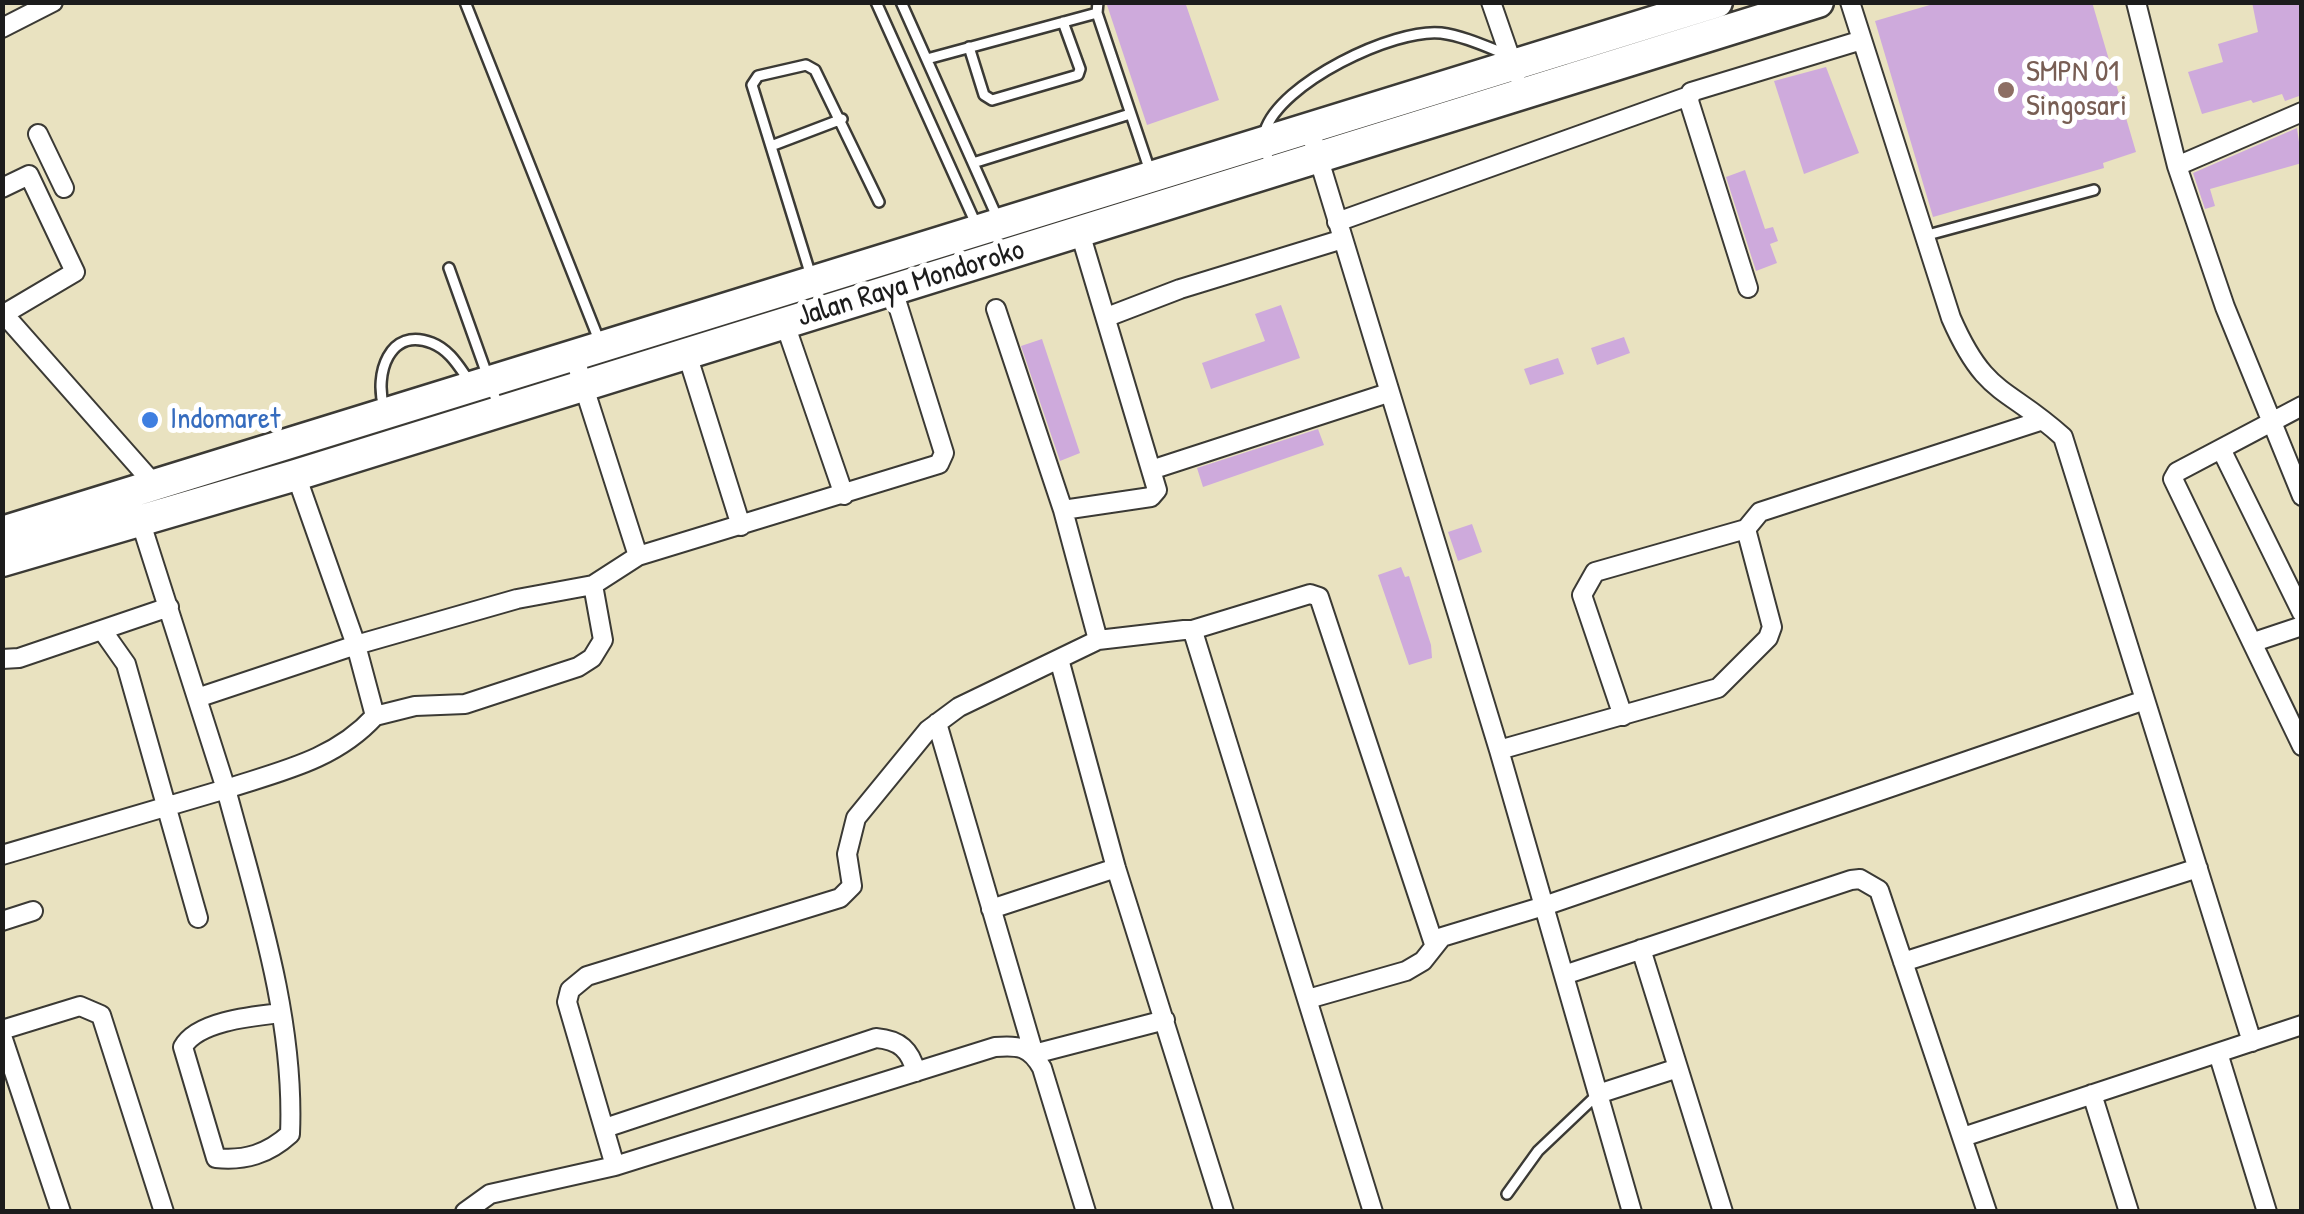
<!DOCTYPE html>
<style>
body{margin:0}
#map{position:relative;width:2304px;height:1214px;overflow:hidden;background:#e9e2c0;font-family:"Patrick Hand",sans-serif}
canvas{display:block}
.frame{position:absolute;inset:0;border:5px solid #1c1c1c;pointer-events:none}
</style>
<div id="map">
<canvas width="2304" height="1214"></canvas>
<div class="frame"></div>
</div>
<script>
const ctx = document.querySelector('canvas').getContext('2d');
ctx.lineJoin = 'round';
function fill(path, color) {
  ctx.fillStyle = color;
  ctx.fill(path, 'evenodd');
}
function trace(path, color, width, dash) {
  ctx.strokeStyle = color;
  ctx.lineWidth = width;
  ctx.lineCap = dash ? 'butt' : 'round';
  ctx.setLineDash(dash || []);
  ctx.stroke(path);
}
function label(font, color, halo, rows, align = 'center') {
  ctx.font = font + ' "Patrick Hand",sans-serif';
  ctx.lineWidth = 10;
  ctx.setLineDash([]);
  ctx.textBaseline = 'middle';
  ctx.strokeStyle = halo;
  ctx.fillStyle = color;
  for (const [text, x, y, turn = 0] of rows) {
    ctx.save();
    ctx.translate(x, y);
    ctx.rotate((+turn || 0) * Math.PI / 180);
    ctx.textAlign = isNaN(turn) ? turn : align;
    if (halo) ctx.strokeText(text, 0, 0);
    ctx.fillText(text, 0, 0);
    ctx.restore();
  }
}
const building = new Path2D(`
 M 1106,2 L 1185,2 L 1219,100 L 1147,125 Z
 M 1940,2 L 2092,2 L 2136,152 L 2103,163 L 2104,168 L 1933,217 L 1875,21 Z
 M 2252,2 L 2302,2 L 2302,95 L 2285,101 L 2282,94 L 2253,103 L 2251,100 L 2202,114 L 2188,72 L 2223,62 L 2218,44 L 2258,32 Z
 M 1826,67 L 1859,153 L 1804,174 L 1774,81 Z
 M 2297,128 L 2302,163 L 2210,189 L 2215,206 L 2205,209 L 2193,173 Z
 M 1745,170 L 1765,229 L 1773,227 L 1778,241 L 1770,244 L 1777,263 L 1756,271 L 1726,177 Z
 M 1281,305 L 1300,358 L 1211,389 L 1202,363 L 1265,341 L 1255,314 Z
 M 1624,337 L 1630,353 L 1597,365 L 1591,348 Z
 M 1042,339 L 1080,453 L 1060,461 L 1021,346 Z
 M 1558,358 L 1564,374 L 1530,385 L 1524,369 Z
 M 1318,429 L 1324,445 L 1203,487 L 1197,468 Z
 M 1472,524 L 1482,552 L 1458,561 L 1448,532 Z
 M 1401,567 L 1405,577 L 1409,576 L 1431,645 L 1432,658 L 1409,665 L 1378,575 Z`);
const lane = new Path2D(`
 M 465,2 L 599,340
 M 876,2 L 976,224
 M 901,2 L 998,219
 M 1098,2 L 1097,13 L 1150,171
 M 969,47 L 984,95 L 992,100 L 1078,75 L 1080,69 L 1063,22
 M 927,59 L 1097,13
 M 771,146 L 842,119
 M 973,163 L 1130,114
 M 1271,169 C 1268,156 1262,144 1265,131 C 1280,83 1394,28 1441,33 C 1464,36 1487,47 1508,55
 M 1924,236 L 2094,190
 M 449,268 L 499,408
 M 811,276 L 752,85 L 758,76 L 806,65 L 815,70 L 879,202
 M 384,407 C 374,375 389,326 432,343 C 450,350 459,367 470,382
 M 1507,1194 L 1538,1151 L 1598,1094`);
const street = new Path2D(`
 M 1491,2 L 1516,74
 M 1850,2 L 1951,318 C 1986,398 2007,386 2063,437 L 2252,1042
 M 2136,2 L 2177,166 L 2225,307 L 2302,496
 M 2,28 L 53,2
 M 1309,127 L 1499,750 L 1632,1212
 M 38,134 L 64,188
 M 2177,166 L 2302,112
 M 2,188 L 29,175 L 75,272 L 4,314
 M 1337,222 L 1689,96
 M 1748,288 L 1689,101 L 1691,92 L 1862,40
 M 996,309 L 1063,510 L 1098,640
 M 2,312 L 154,484
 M 1107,317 L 1180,289 L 1343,239
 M 785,324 L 844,495
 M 687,354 L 741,526
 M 574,356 L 638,556 L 939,464 L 944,453 L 893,290
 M 2302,406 L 2177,472 L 2173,479 L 2302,746
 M 2221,449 L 2302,613
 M 1151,470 L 1388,393
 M 1063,510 L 1151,497 L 1157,490 L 1078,226
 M 102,630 L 126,664 L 198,918
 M 1192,630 L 1310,594 L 1319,597 L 1434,944
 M 2254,642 L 2302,626
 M 2,659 L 19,658 L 169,607
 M 1059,659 L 1116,868 L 1224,1212
 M 197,698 L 356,645 L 517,599 L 593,585
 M 375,716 L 415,706 L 465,704 L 578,667 L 592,658 L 603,640 L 593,585 L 638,556
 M 1623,716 L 1582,595 L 1595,572 L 1746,529
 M 937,723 L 1034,1054 L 1165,1020
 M 1499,750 L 1718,688 L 1768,638 L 1772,627 L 1746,529 L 1760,512 L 2040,421
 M 2,855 L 226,789 L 140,520
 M 991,909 L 1116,868
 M 2,921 L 33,911
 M 1641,949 L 1723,1212
 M 1903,962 L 2198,868
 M 1564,975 L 1851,880 L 1860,879 L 1879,890 L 1987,1212
 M 1308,999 L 1406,971 L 1423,961 L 1442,937 L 1544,906 L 2145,700
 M 281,1013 C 254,1016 197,1021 183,1047 L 216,1158 C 245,1161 268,1154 290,1134 C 295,1017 256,901 226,789 C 281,771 335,760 375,716 L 356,645 L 296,475
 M 2,1030 L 80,1006 L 101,1015 L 164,1212
 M 2,1036 L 61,1212
 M 2218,1053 L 2267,1212
 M 1598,1094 L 1678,1068
 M 2092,1094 L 2129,1212
 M 605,1128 L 876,1038 C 900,1040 910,1050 916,1072
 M 1963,1137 L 2302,1025
 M 465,1212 L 490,1194 L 615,1166
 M 1086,1212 L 1042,1068 C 1030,1046 1018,1045 995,1047 L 615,1166 L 567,1002 L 570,990 L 587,976 L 840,898 L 852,886 L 847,854 L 856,818 L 928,730 L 959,707 L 1098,640 L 1184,630 L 1192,630 L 1195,638 L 1373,1212`);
const highway = new Path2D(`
 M 2,532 L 1717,2
 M 2,561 L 296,475 L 1818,2`);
const markers = [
 [2006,90,10,"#8d6e63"],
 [150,420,10,"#3f7fe0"]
];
const educationNames = [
 ["SMPN 01",2026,73],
 ["Singosari",2026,107]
];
const streetNames = [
 ["Jalan Raya Mondoroko",911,284,-17]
];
const shopNames = [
 ["Indomaret",170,420]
];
fill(building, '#ceaadc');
trace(lane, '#3b3a35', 14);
trace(street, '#3b3a35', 22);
trace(highway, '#3b3a35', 35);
trace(lane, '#fff', 9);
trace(street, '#fff', 18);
trace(highway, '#fff', 30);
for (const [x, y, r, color] of markers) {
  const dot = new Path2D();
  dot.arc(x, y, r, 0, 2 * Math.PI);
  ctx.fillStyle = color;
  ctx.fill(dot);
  trace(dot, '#fff', 4);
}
label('30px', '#785e54', '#fff', educationNames, 'left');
label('30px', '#1c1c1c', '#fff', streetNames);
label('30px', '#366cbe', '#fff', shopNames, 'left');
</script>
